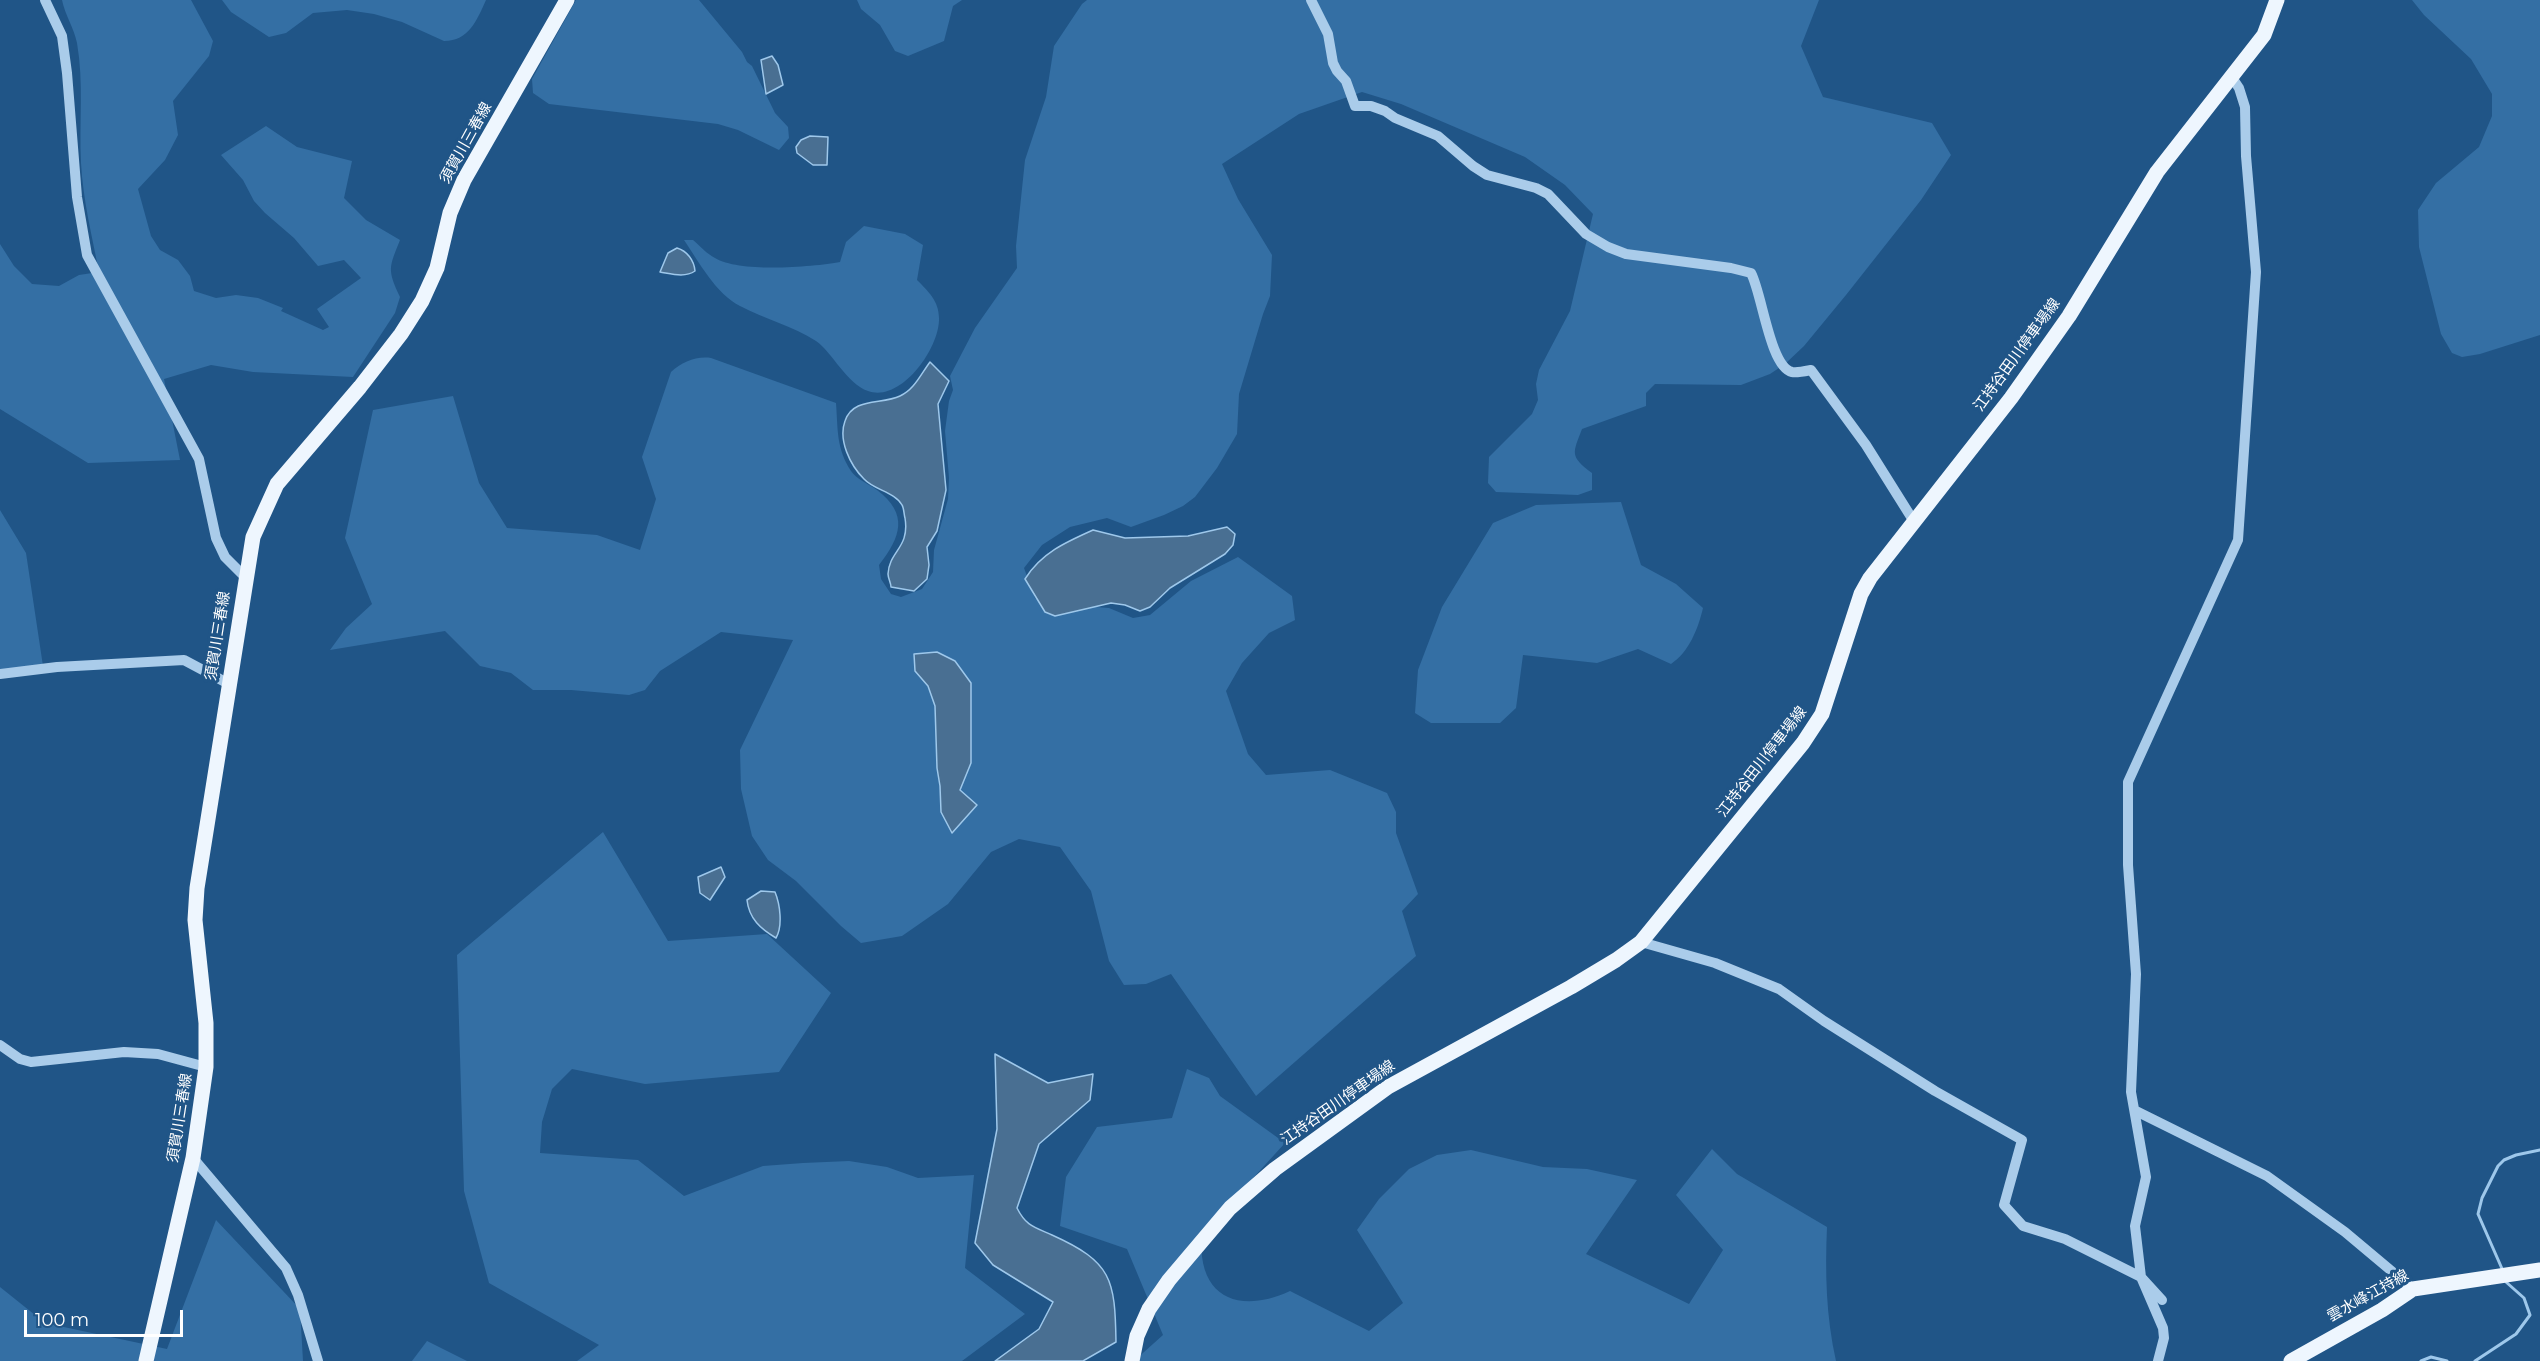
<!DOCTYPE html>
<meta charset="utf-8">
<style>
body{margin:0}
#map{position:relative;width:2540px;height:1361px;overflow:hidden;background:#205587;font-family:Montserrat,sans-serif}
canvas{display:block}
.scale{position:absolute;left:24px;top:1310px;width:159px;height:27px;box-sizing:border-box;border:3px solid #fff;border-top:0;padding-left:8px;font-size:18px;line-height:21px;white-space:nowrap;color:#fff;-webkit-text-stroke:4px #205587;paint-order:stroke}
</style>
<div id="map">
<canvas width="2540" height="1361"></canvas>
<div class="scale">100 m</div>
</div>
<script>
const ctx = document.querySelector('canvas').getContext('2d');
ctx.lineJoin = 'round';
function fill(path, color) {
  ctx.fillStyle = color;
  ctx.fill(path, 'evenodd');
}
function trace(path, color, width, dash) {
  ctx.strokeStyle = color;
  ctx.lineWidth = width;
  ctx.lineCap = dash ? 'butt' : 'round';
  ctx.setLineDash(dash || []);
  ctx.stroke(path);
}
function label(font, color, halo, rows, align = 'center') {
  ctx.font = font + ' Montserrat,"Noto Sans JP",sans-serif';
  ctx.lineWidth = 6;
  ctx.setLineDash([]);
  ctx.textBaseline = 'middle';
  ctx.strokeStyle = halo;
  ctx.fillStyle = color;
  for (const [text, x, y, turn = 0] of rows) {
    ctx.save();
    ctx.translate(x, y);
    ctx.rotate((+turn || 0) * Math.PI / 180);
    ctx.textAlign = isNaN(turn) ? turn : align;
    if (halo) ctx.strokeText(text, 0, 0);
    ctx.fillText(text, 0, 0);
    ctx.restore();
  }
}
const green = new Path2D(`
 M 62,0 L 191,0 L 213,41 L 209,56 L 173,101 L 178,135 L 165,160 L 138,189 L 151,236 L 160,250 L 178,260 L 190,276 L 194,291 L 216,298 L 236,295 L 258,298 L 283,308 L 281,311 L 323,330 L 329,327 L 317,309 L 361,278 L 344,260 L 318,266 L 294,238 L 265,213 L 254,201 L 243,180 L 221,155 L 266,126 L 297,147 L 352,161 L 344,198 L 366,220 L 400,240 C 389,268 387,269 400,297 L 395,313 L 353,377 L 253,372 L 211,365 L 164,379 L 180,460 L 88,463 L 0,409 L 0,244 L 14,266 L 32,284 L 59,286 L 79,275 L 99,272 C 92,236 83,200 81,163 C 79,123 84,83 77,43 C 74,28 65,15 62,0 Z
 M 222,0 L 486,0 C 477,20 469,41 444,41 L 402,22 L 374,14 L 347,10 L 313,13 L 286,33 L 269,37 L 231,12 Z
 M 576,0 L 699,0 L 742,52 L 747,62 L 752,66 L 775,113 L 788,127 L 789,138 L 779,150 L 738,130 L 718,124 L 549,104 L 533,93 L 532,79 Z
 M 857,0 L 962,0 L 953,6 L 944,41 L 908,56 L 895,51 L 880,25 L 861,9 Z
 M 1087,0 L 1819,0 L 1801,46 L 1823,97 L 1932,123 L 1951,155 L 1921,200 L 1846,295 L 1804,346 L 1785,364 L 1770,374 L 1741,385 L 1655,384 L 1646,393 L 1646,406 L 1582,429 C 1573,453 1569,456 1592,473 L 1592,490 L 1578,495 L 1496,492 L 1488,483 L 1489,457 L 1532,414 L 1538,400 L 1536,384 L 1539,370 L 1570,311 L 1593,214 L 1565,185 L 1525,157 L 1401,104 L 1362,92 L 1299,114 L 1222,164 L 1238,199 L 1272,255 L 1270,296 L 1263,314 L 1239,394 L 1237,434 L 1217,468 L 1195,497 L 1183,506 L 1164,515 L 1131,527 L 1107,518 L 1070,527 L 1042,545 L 1024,568 L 1035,598 L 1053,609 L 1082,606 L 1109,608 L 1133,618 L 1150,615 L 1191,581 L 1238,557 L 1292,596 L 1295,620 L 1269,633 L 1242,663 L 1226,691 L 1248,754 L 1266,775 L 1330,770 L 1387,793 L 1396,812 L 1396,833 L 1418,894 L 1402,911 L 1416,956 L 1256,1096 L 1171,974 L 1146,984 L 1124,985 L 1109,961 L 1091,891 L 1060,847 L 1019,839 L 991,852 L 948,904 L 902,936 L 861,943 L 841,926 L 796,881 L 768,860 L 752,836 L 741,789 L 740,750 L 793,640 L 721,632 L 660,671 L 645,690 L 629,695 L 571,690 L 533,690 L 511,673 L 480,666 L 445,631 L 330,650 L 346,628 L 372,604 L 345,538 L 373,410 L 453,396 L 479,483 L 507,528 L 597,535 L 640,550 L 656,499 L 642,457 L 671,372 C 682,362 696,356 711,358 L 836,403 C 838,429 836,448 851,471 C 856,479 869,484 877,490 C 909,514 901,537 879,565 L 881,579 L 891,594 L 901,597 L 922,589 L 933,572 L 934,550 L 948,499 L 949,478 L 945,431 L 949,401 L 953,390 L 950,376 L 975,328 L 1017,268 L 1016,246 L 1025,160 L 1046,97 L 1054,46 L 1082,4 Z
 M 2412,0 L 2540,0 L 2540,335 L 2480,354 L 2462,357 L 2452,353 L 2441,334 L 2419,247 L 2418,210 L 2436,183 L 2479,147 L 2492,116 L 2492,94 L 2471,59 L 2424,15 Z
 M 864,226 L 905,234 L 923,245 L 917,280 C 928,291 939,301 939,318 C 940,348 901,403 868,391 C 847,384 832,352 816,341 C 793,326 764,319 740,306 C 716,294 699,262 684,240 L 693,240 C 700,246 707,254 715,258 C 739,273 813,267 840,262 L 846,242 Z
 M 1621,502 L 1641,565 L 1676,584 L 1703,608 C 1698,629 1689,652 1671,664 L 1638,649 L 1597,663 L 1523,655 L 1516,708 L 1500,723 L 1431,723 L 1415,713 L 1418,670 L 1442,607 L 1493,523 L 1536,505 Z
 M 0,510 L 26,553 L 43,666 L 0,677 Z
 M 603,832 L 668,941 L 767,934 L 831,993 L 779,1072 L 645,1084 L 572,1069 L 552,1089 L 542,1122 L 540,1153 L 638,1160 L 684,1196 L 763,1166 L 803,1163 L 849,1161 L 887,1167 L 918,1178 L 974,1175 L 965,1268 L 1025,1314 L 962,1361 L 577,1361 L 599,1345 L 489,1283 L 464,1191 L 457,955 Z
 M 1187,1069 L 1209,1078 L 1220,1096 L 1285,1143 L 1202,1234 C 1196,1297 1238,1315 1290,1291 L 1369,1331 L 1403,1303 L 1357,1230 L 1379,1199 L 1409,1169 L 1437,1155 L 1471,1150 L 1543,1167 L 1587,1169 L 1637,1180 L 1586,1254 L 1689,1304 L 1723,1250 L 1676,1195 L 1712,1149 L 1737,1174 L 1827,1227 C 1825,1273 1826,1316 1836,1361 L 1134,1361 L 1163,1335 L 1127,1249 L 1060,1226 L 1066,1177 L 1097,1127 L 1172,1118 Z
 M 216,1220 L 300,1309 L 303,1361 L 0,1361 L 0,1287 L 45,1323 L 167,1349 Z
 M 427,1341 L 467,1361 L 412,1361 Z`);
const water = new Path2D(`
 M 772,56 L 778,65 L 783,85 L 766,94 L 761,60 Z
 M 810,136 L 828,137 L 827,165 L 813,165 L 797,153 L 796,147 L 801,140 Z
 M 677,248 C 687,251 694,260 695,271 C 685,278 672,274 660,272 L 668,253 Z
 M 930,362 L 949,381 L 938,404 L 946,490 L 937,531 L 927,547 L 929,565 L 927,579 L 914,591 L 891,587 C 891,583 888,578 888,574 C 889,551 910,548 905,518 C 904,515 904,508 902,505 C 895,492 874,490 864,479 C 850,465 838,440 845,421 C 853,397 881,405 900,396 C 914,390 921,374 930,362 Z
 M 1227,527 L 1235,534 L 1233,545 L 1225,554 L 1170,588 L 1150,607 L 1140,611 L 1125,605 L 1111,603 L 1055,616 L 1045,612 L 1025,579 C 1041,553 1066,542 1093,530 L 1125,538 L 1188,536 Z
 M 937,652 L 955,661 L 971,683 L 971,763 L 960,790 L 977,805 L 952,833 L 941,812 L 940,786 L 937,768 L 935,706 L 928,686 L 915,671 L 914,654 Z
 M 721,867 L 725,877 L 710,900 L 700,893 L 698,877 Z
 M 761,891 L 775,892 C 780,904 783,926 776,938 C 761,929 749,919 747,900 Z
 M 995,1054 L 1048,1083 L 1093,1074 L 1090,1100 L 1039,1144 L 1017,1208 C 1026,1226 1034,1227 1052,1235 C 1112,1262 1115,1279 1116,1342 L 1083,1361 L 995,1361 L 1039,1329 L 1053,1302 L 993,1265 L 975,1243 L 997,1129 Z`);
const stream = new Path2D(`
 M 2503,1271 L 2478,1214 L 2482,1198 L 2498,1166 L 2504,1160 L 2516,1155 L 2540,1150
 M 2421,1361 L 2431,1357 L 2447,1361
 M 2475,1361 L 2516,1334 L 2530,1315 L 2524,1298 L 2506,1282`);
const minor = new Path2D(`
 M 45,0 L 62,36 L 67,73 L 77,197 L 87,255 L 199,459 L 216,538 L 225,557 L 246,578
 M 1311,0 L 1328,34 L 1333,63 L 1337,71 L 1346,81 L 1355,106 L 1371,106 L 1385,111 L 1395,118 L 1438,136 L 1473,166 L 1487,175 L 1536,188 L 1548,194 L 1586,234 L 1608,247 L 1626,254 L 1731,268 L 1751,273 C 1762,293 1770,367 1792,372 C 1797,373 1806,371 1811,370 L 1866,445 L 1913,520
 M 0,674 L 57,667 L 184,660 L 229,684
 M 1641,942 L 1715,963 L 1779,989 L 1824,1021 L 1935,1091 L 2022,1140 L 2004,1205 L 2023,1226 L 2065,1239 L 2141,1277 L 2162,1300
 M 0,1045 L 20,1059 L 31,1062 L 124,1052 L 158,1054 L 206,1067
 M 2136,1111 L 2267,1176 L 2345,1232 L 2413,1289
 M 193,1158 L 286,1268 L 298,1295 L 318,1361
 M 2158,1361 L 2164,1338 L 2163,1328 L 2141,1277 L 2135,1226 L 2146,1177 L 2131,1092 L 2136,974 L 2128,865 L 2128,782 L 2238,540 L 2256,272 L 2246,156 L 2245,107 L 2239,88 L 2231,76`);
const major = new Path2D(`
 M 146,1361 L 193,1158 L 206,1067 L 206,1023 L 195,920 L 197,888 L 253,537 L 277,484 L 360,387 L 401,334 L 422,301 L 437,268 L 450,213 L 464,180 L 567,0
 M 1132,1361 L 1137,1336 L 1149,1309 L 1169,1280 L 1230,1208 L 1275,1169 L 1388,1087 L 1571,987 L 1616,960 L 1641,942 L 1803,743 L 1822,714 L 1861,594 L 1870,578 L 2011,398 L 2069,316 L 2157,172 L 2264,35 L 2277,0
 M 2291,1361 L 2382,1310 L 2413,1289 L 2540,1270`);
const streetNames = [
 ["須賀川三春線",466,143,-61],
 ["江持谷田川停車場線",2017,355,-54],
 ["須賀川三春線",218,636,-81],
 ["江持谷田川停車場線",1762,762,-52],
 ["江持谷田川停車場線",1338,1103,-35],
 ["須賀川三春線",180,1118,-81],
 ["雲水峰江持線",2368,1296,-29]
];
fill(green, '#346fa4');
fill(water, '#496f92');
trace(water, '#9ec8eb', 1.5);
trace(stream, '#9ec8eb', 3);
trace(minor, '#aaccea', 10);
trace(major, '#eef6fe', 15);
label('15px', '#fff', '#205587', streetNames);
</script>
